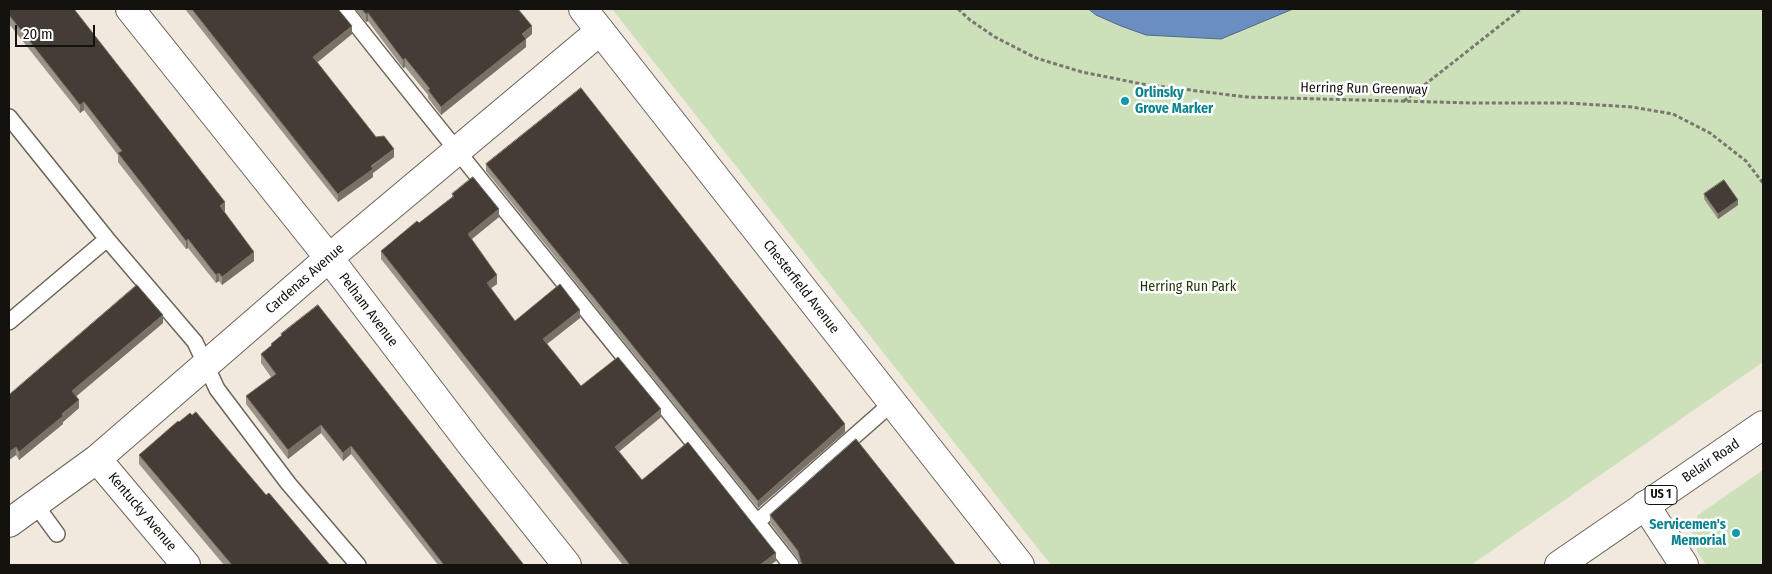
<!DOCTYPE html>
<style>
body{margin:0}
#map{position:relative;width:1772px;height:574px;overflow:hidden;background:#f1e9de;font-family:"Fira Sans Condensed",sans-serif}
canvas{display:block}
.frame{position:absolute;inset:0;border:10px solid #14120e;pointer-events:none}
.scale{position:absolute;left:15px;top:25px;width:80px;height:22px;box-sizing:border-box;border:2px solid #14120e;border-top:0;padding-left:6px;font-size:15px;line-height:18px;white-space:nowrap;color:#14120e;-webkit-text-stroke:4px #fff;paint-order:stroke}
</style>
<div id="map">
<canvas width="1772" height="574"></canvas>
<div class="frame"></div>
<div class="scale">20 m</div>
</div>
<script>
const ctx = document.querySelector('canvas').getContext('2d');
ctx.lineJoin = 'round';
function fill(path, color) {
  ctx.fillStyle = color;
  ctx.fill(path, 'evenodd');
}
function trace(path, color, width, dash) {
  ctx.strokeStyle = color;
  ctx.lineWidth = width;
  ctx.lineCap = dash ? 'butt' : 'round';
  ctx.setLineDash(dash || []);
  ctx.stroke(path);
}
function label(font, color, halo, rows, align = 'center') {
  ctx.font = font + ' "Fira Sans Condensed",sans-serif';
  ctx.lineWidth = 5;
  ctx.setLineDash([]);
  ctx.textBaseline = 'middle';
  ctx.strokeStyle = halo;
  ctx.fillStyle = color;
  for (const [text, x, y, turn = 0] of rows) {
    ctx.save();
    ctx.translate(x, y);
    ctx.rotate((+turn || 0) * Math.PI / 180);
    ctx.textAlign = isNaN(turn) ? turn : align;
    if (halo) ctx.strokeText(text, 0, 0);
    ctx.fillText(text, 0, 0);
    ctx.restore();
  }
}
const green = new Path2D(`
 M 612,9 L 1763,9 L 1763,362 L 1471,565 L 1051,565 Z
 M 1763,470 L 1763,565 L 1706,565 L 1698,553 L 1691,529 L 1698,515 Z`);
const water = new Path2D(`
 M 1089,9 L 1293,9 L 1221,39 L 1146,35 L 1121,26 L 1096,15 Z`);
const path = new Path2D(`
 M 958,9 L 970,20 L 995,37 L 1036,58 L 1082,72 L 1142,84 L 1246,97 L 1473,103 L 1566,103 L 1632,107 L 1673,114 L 1710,133 L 1746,161 L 1763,183
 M 1404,101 L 1521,9`);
const service = new Path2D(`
 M 344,9 C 491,196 644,378 791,565
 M 9,117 L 107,239 L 195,342 L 217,389 L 288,483 L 358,565
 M 9,322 L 107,239
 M 35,504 L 57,534
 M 757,522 L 892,403`);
const minor = new Path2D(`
 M 130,9 L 329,258 L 473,447 L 567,565
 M 97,459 L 186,565
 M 1645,505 L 1684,565
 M 9,523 L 97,459 L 329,258 L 600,31`);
const tertiary = new Path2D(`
 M 583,9 L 1020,565`);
const primary = new Path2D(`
 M 1559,565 L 1763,425`);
const wall = new Path2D(`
 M 9,9 L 225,211 L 224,211 L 254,261 L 222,285 L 219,281 L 216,283 L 188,248 L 186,249 L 118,162 L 118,155 L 84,110 L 80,113 L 9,24 Z
 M 185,9 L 338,9 L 352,34 L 317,62 L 376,137 L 394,157 L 373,173 L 373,177 L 338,202 Z
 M 355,9 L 518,9 L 532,34 L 526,39 L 526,47 L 441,115 L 428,98 L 428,95 L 405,67 L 403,68 L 368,21 L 366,22 Z
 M 486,164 L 845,432 L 758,508 L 486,171 Z
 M 452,194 L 499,217 L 472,239 L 497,284 L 491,288 L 515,321 L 580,318 L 547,344 L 581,386 L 661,417 L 619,451 L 642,480 L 776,561 L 770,565 L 623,565 L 381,259 L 381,251 L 419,223 L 452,197 Z
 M 1704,194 L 1738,205 L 1718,219 L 1704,199 Z
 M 163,323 L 76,396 L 79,408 L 63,422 L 63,424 L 19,460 L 16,455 L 9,460 L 9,395 Z
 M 281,334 L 524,565 L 438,565 L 351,454 L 343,461 L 321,433 L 288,459 L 246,404 L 246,396 L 271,377 L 261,363 L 261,354 L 271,346 L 271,344 L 281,336 Z
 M 179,422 L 266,495 L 330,565 L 224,565 L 139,464 L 139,455 Z
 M 770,515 L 956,565 L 800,565 L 798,559 L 770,523 Z`);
const shadedWall = new Path2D(`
 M 368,13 L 368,21 L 366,22 L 366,14 Z
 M 352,26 L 352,34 L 313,66 L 313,57 Z
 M 532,26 L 532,34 L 526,39 L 526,47 L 441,115 L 441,107 Z
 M 405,58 L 405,67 L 403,68 L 403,60 Z
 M 84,102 L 84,110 L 80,113 L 80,105 Z
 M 394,149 L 394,157 L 373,173 L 373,177 L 338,202 L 338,194 Z
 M 1738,200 L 1738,205 L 1718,219 L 1718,214 Z
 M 225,202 L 225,211 L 220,214 L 220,206 Z
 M 499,209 L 499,217 L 468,242 L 468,234 Z
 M 188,239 L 188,248 L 186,249 L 186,241 Z
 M 254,252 L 254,261 L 222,285 L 222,277 Z
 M 219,273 L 219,281 L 216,283 L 216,275 Z
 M 497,275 L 497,284 L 487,291 L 487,283 Z
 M 580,310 L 580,318 L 543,347 L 543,339 Z
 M 163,315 L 163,323 L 72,400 L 72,391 Z
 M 79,400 L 79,408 L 63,422 L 63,424 L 19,460 L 19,452 Z
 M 661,409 L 661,417 L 615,455 L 615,447 Z
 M 845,424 L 845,432 L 758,508 L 758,501 Z
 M 321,425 L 321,433 L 288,459 L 288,450 Z
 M 351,446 L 351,454 L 343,461 L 343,453 Z
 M 16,447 L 16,455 L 9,460 L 9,452 Z
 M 776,553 L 776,561 L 770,565 L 760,565 Z`);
const building = new Path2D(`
 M 9,9 L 74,9 L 225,202 L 220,206 L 254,252 L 222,277 L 219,273 L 216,275 L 188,239 L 186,241 L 118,153 L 122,151 L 84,102 L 80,105 L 9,15 Z
 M 192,9 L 338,9 L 352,26 L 313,57 L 376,137 L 384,136 L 394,149 L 371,166 L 373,169 L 338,194 Z
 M 362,9 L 518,9 L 532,26 L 522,34 L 526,39 L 441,107 L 428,90 L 430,89 L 405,58 L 403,60 L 368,13 L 366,14 Z
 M 581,88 L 845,424 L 758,501 L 486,164 Z
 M 473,177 L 499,209 L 468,234 L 497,275 L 487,283 L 515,321 L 560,284 L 580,310 L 543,339 L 581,386 L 618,357 L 661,409 L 615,447 L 642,480 L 688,442 L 776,553 L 760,565 L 630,565 L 381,251 L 417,221 L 419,223 L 454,196 L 452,194 Z
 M 1724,180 L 1738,200 L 1718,214 L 1704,194 Z
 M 137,285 L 163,315 L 72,391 L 79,400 L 62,414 L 63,416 L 19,452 L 16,447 L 9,452 L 9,395 Z
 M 318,305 L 524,565 L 444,565 L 351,446 L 343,453 L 321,425 L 288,450 L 246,396 L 276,374 L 261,354 L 272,345 L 271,344 L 282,335 L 281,334 Z
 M 196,412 L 266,495 L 269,493 L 330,565 L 232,565 L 139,455 L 178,421 L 179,422 L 190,413 L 192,415 Z
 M 856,439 L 956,565 L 803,565 L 801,562 L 798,551 L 770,515 Z`);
const markers = [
 [1125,101,5,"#0f9aa8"],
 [1736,533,5,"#0f9aa8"]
];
const shields = [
 [1661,495,32]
];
const shieldNames = [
 ["US 1",1661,495]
];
const streetNames = [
 ["Herring Run Greenway",1364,89,1],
 ["Cardenas Avenue",305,279,-41],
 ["Chesterfield Avenue",801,287,52],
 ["Pelham Avenue",368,310,53],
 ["Belair Road",1711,461,-34],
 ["Kentucky Avenue",142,512,50]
];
const cultureNames = [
 ["Orlinsky",1135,93],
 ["Grove Marker",1135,109],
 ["Servicemen's",1726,525,"right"],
 ["Memorial",1726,541,"right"]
];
const parkNames = [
 ["Herring Run Park",1188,287]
];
fill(green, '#cce0b9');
fill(water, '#6b8ec0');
trace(water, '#51698b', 1);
trace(service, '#6b645b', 18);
trace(minor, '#6b645b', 30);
trace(tertiary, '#6b645b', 30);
trace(primary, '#6b645b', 30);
trace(path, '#7b766f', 3, [4, 2.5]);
trace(service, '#fff', 15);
trace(minor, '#fff', 28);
trace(tertiary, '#fff', 28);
trace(primary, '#fff', 28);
fill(wall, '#9a938a');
fill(shadedWall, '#777168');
fill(building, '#433d35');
trace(building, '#777168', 1);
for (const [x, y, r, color] of markers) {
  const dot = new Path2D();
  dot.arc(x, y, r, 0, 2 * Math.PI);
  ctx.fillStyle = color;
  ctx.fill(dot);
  trace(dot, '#fff', 2);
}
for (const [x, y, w] of shields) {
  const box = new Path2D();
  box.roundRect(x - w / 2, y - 9.5, w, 19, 4);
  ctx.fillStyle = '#fff';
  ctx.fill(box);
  trace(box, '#14120e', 1);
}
label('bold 12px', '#14120e', null, shieldNames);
label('14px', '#14120e', '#fff', streetNames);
label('bold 14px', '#0d838f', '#fff', cultureNames, 'left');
label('14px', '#25370d', '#fff', parkNames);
</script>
